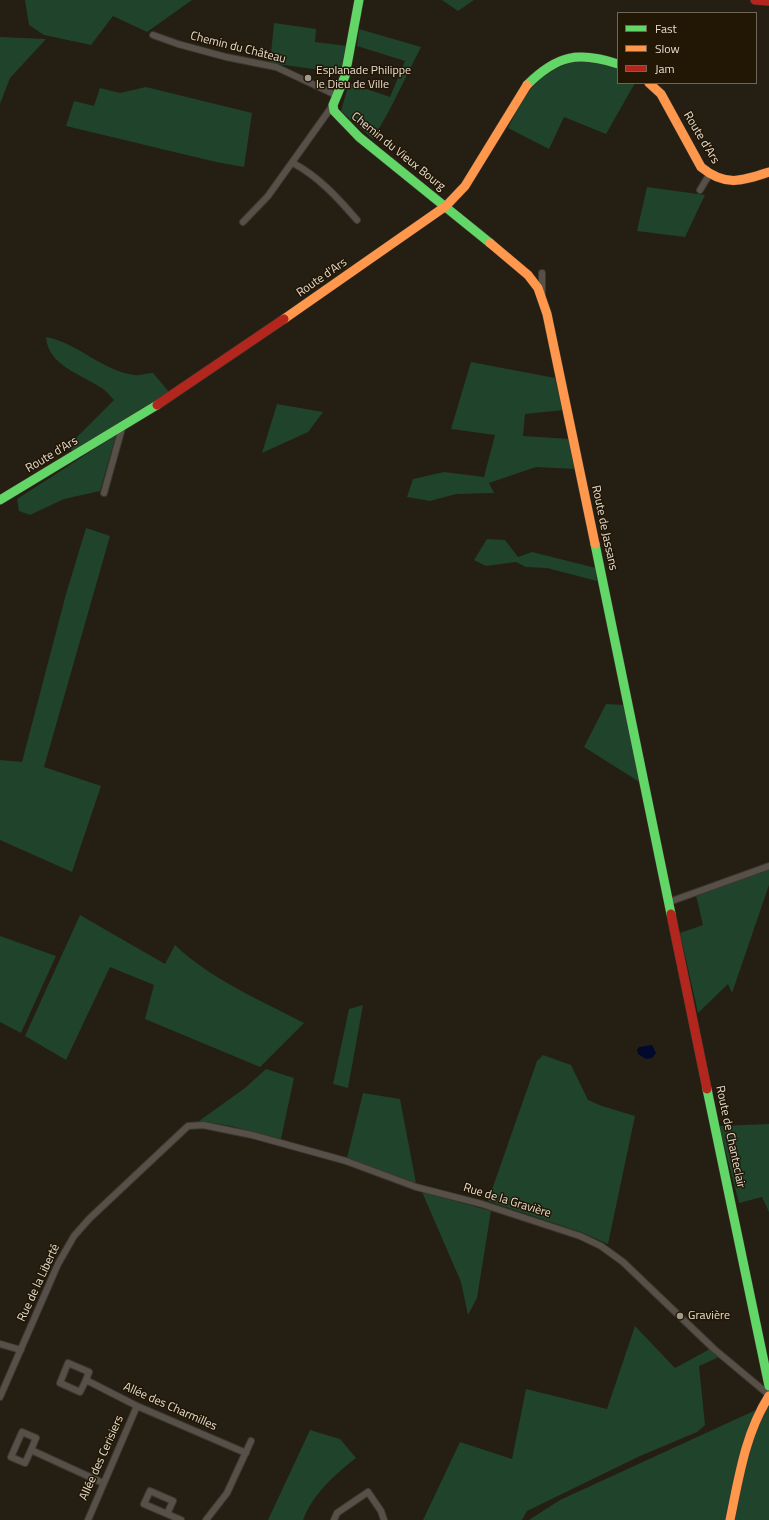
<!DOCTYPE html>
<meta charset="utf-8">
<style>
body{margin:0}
#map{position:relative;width:769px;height:1520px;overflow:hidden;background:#251e13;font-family:"Titillium Web",sans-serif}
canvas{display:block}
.legend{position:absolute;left:617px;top:12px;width:140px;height:72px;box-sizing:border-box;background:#221604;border:1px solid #706556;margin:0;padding:5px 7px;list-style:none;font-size:12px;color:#e5dcd0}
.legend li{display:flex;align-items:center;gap:8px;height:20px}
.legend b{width:20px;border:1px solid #706556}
</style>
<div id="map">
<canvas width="769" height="1520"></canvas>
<ul class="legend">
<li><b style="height:5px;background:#63d668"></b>Fast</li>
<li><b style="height:5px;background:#ff974d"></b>Slow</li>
<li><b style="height:5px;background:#b3261e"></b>Jam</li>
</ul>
</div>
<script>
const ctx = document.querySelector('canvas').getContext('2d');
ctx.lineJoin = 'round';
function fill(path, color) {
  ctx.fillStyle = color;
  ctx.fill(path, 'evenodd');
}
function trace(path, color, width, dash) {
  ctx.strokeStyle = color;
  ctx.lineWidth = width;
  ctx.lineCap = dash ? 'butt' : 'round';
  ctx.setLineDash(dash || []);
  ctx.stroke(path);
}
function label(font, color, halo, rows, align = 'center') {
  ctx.font = font + ' "Titillium Web",sans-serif';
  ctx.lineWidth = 3;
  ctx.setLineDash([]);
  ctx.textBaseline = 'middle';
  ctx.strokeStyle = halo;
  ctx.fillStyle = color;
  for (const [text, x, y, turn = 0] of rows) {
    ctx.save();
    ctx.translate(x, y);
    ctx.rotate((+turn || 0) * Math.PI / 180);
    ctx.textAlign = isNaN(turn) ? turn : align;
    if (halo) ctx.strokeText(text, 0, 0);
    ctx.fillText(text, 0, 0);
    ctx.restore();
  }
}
const green = new Path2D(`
 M 25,0 L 192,0 L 147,32 L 113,16 L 91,45 L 44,35 L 29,25 Z
 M 442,0 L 474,0 L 458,11 Z
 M 274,23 L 316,29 L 315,42 L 348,46 L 342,73 L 270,63 Z
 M 359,29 L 421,47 L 389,111 L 373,139 L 341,111 L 349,83 L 390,97 L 405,61 L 357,46 Z
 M 0,37 L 46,39 L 10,78 L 0,104 Z
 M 580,60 L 603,64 L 618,69 L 618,83 L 635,83 L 606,134 L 564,117 L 549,149 L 508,128 C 528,89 535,72 580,60 Z
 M 146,87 L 252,113 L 244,167 L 216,162 L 66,126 L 74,101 L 94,106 L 100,88 L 120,93 Z
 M 647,187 L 705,195 L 685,237 L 637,231 Z
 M 46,337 C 78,343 101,370 134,375 C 140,376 147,373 153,373 L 170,393 L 73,452 L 68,446 L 114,400 C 110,396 106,390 100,387 C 80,374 48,365 46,337 Z
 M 471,362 L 555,378 L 564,410 L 525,414 L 523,436 L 570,439 L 576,469 L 536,467 L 489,483 L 494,493 L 456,494 L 430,501 L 407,497 L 413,479 L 444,472 L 484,477 L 495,435 L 451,429 Z
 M 277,404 L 323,412 L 308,432 L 262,453 Z
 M 116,435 L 100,491 L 64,499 L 30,515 L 19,511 L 17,499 Z
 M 86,528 L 110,536 L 44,767 L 101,786 L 72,872 L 0,840 L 0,760 L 22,762 L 66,594 Z
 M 487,539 L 505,540 L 518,557 L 532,552 L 596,568 L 597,581 L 547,568 L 526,567 L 516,562 L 486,566 L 474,560 Z
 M 606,704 L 624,705 L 641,783 L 584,747 Z
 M 769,868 L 769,885 L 732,993 L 728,984 L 698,1013 L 680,933 L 703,925 L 696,895 Z
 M 80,915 L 165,964 L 175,945 C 212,980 260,1000 304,1023 L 260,1067 L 145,1019 L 154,985 L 110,967 L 66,1060 L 25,1036 Z
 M 0,936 L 56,956 L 21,1033 L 0,1022 Z
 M 363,1005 L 348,1088 L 333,1084 L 349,1009 Z
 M 543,1055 L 571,1065 L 588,1100 L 602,1106 L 635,1116 L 608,1244 L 581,1232 L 488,1201 L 537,1061 Z
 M 266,1069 L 294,1078 L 281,1139 L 231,1126 L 199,1121 L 245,1088 Z
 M 363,1093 L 400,1099 L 416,1183 L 347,1158 Z
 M 769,1124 L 769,1212 L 762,1197 L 739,1203 L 719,1126 Z
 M 422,1192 L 491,1211 L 477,1298 L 468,1315 L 461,1282 Z
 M 635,1326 L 675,1368 L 710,1349 L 719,1357 L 699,1366 L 705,1425 L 697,1432 L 640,1456 L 527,1511 L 522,1520 L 423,1520 L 460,1442 L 512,1459 L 526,1389 L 607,1409 Z
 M 769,1404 L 769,1520 L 529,1520 L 560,1500 Z
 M 310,1430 L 340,1439 L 356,1458 C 334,1475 313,1494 303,1520 L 268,1520 Z`);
const water = new Path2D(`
 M 652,1045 L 656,1053 L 652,1058 L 646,1059 L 638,1054 L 637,1050 L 639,1047 Z`);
const street = new Path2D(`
 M 153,35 L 178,44 L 226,57 L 276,67 L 338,96
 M 293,163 C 319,177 338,198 357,220
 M 700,190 L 709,175
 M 243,222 L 268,196 L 333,105
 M 542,293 L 542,273
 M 104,493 L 122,428
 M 669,902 L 769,866
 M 0,1344 L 21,1350
 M 86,1380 L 89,1372 L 68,1363 L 60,1383 L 80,1392 L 86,1380 L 137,1406 L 246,1453
 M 0,1397 L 58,1264 L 74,1236 L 90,1218 L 188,1126 L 203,1125 L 252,1135 L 346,1161 L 416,1187 L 482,1204 L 580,1236 L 601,1246 L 623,1262 L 714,1349 L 769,1395
 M 31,1450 L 25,1463 L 11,1457 L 22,1432 L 36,1438 L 31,1450 L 103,1483
 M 167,1514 L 173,1501 L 150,1491 L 144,1504 L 181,1520
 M 88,1520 L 137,1406
 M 206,1520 L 227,1493 L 251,1441
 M 334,1520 L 337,1513 L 368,1492 L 381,1511 L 384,1520`);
const fast = new Path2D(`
 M 359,0 L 345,76 L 333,105 L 334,111 L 359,137 L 490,243
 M 527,85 C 557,55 578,51 618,64
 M 0,500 L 157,405
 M 595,544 L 671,914
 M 707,1089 L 769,1386`);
const slow = new Path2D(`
 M 649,83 L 661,94 L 701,167 C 725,187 742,181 769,172
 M 490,243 L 528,275 L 538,288 L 547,314 L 595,544
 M 284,319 L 446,206 L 465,186 L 527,85
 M 730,1520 C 739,1477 745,1434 769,1396`);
const jam = new Path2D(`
 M 755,0 L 769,1
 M 157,405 L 284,319
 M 671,914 L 707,1089`);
const markers = [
 [308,78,4,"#a29a8e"],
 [680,1316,4,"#a29a8e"]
];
const streetNames = [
 ["Chemin du Château",238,48,14],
 ["Route d'Ars",701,138,59],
 ["Chemin du Vieux Bourg",398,152,39],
 ["Route d'Ars",322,278,-35],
 ["Route d'Ars",52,455,-31],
 ["Route de Jassans",604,528,78],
 ["Route de Chanteclair",730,1137,78],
 ["Rue de la Gravière",507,1201,17],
 ["Rue de la Liberté",39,1283,-65],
 ["Allée des Charmilles",170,1407,24],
 ["Allée des Cerisiers",102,1458,-66]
];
const poiNames = [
 ["Esplanade Philippe",316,71],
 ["le Dieu de Ville",316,85],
 ["Gravière",688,1316]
];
fill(green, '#20432b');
fill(water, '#03092c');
trace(street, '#3d372f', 8);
trace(fast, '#3d372f', 10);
trace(slow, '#3d372f', 10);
trace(jam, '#3d372f', 10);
trace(street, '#575049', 6);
trace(fast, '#63d668', 9);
trace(slow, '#ff974d', 9);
trace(jam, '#b3261e', 9);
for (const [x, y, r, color] of markers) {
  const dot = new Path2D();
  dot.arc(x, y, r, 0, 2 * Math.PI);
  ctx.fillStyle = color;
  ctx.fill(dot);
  trace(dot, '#221604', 1.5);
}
label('12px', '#e5dcd0', '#221604', streetNames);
label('12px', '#e5dcd0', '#221604', poiNames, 'left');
</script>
